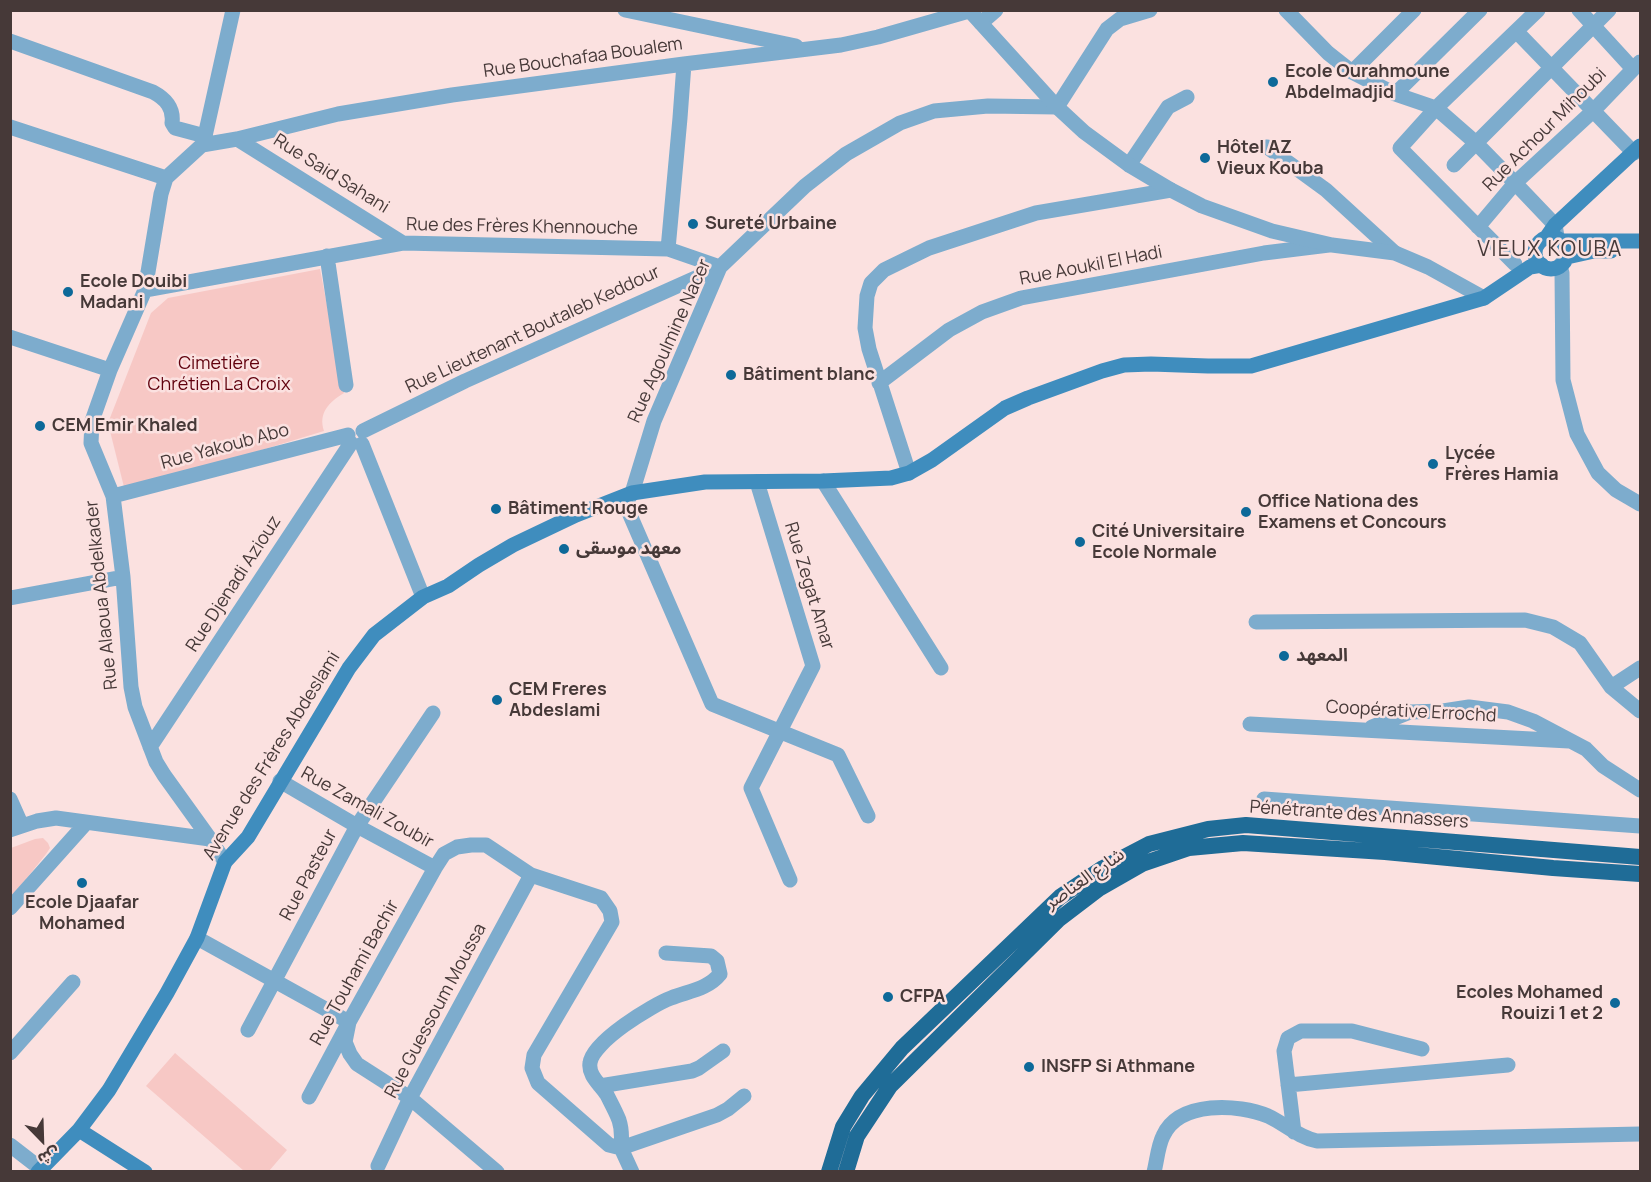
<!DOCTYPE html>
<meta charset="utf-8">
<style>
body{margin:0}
#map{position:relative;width:1651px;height:1182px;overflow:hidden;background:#fbe1e0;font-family:Manrope,"Noto Sans Arabic",sans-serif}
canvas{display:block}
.frame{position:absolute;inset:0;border:12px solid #463938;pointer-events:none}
.north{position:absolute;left:12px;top:1110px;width:60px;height:60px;-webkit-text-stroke:4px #fbe1e0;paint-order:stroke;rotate:157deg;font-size:16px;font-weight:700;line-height:24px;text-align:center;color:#463938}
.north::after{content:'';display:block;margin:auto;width:21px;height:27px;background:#463938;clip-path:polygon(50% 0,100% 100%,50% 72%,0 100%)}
</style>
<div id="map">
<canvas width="1651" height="1182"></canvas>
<div class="frame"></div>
<div class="north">ش</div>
</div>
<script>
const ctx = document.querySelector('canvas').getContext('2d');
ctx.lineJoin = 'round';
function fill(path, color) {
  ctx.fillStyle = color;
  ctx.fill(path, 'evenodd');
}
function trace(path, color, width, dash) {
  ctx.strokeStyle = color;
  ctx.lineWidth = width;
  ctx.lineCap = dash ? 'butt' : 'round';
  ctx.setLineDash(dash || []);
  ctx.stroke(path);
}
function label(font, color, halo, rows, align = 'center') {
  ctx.font = font + ' Manrope,"Noto Sans Arabic",sans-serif';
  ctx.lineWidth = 5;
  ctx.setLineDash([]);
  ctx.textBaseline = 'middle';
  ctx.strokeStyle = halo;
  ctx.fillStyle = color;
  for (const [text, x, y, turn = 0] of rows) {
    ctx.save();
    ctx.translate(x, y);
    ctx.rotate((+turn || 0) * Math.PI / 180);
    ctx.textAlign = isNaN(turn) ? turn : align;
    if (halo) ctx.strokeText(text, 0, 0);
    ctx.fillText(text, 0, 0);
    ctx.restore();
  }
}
const green = new Path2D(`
 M 320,269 L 344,393 C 329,402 318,413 324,431 L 130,490 L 124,487 L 108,423 L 151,313 L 168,298 Z
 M 43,838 L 48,843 L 50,848 L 46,854 L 11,898 L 11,848 L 35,839 Z
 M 175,1053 L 287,1150 L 269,1171 L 244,1171 L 146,1086 Z`);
const minor = new Path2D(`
 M 625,10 L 796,46
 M 1286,10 L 1328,53 L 1352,72 L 1395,94 L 1436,108 L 1476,143 L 1515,183 L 1555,225 L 1557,236
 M 1579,10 L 1633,69
 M 981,23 L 996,10
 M 1517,32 L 1634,153
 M 10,41 L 153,92 C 166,99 174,108 172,123 L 175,128 L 205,136
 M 1352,72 L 1414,10
 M 1395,94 L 1480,10
 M 10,127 L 166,178
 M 237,139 L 403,243
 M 202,145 L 237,139 L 338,114 L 452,95 L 684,64 L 841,45 L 878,37 L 969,11
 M 1267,147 L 1326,190 L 1395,253
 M 1129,165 L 1168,107 L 1187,97
 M 1454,165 L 1609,10
 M 1478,227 L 1515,183 L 1593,111 L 1640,62
 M 668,249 L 680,118 L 684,64
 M 327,256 L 346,385
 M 1515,264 L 1400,148 L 1436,108 L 1538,10
 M 1561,264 L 1560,266 L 1562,273 L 1563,380 L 1577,434 L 1598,473 L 1616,490 L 1640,504
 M 145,290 L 403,243 L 668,249 L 720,267
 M 10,337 L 110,370
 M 879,383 L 949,330 L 982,312 L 1021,298 L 1264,253 L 1329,245
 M 363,431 L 465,381 L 720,267
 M 362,444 L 423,597
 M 909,473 L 869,349 L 865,328 L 867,296 L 871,283 L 884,270 L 929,248 L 1036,213 L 1171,190
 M 823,481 L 941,668
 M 757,482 L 813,666 L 751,788 L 790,880
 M 113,496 L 348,435
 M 10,598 L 123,577
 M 1256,622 L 1525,620 L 1553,627 L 1580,643 L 1611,687
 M 1640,668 L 1611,687 L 1640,711
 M 1250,724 L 1569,741
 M 1372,727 L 1410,712 L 1443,711 L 1469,707 L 1508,712 L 1533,721 L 1586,749 L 1603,766 L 1640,790
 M 150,747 L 351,443
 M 280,781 L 357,826 L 435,868 L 444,854 L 457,847 L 471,845 L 486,845 L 531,875 L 601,898 L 610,911 L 612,922 L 534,1055 L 532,1068 L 538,1083 L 609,1145 L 621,1148 C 622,1138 622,1129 619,1120 C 616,1112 611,1103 607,1095 C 601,1085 588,1076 590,1063 C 592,1042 652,1005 671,998 C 689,991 708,989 720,974 L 717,961 L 711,956 L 666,953
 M 10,799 L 22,826
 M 1264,799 L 1640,826
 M 868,816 L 838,755 L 712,704 L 627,508 L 627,501 L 632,493 L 654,421 L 720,267 L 805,186 L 846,154 L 900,123 L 934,111 L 988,106 L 1057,107 L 1107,29 L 1120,19 L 1150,10
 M 10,830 L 37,821 L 56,818 L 210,839
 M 225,862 L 210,839 L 164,775 L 156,762 L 135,707 L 131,687 L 123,577 L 113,496 L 91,443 L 92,421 L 110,370 L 145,290 L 161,194 L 166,178 L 202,145 L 205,136 L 233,10
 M 10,908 L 86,823
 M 197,938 L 349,1022 L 345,1042 L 350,1054 L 357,1064 L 410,1098 L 497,1172
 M 248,1030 L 357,826 L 433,713
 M 10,1053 L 73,982
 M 1288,1085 L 1508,1065
 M 600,1086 L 692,1071 L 699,1068 L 723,1051
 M 309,1097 L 349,1022 L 435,868
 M 1294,1132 L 1284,1051 L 1288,1038 L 1301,1031 L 1352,1031 L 1422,1049
 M 10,1145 L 41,1169
 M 378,1166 L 410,1098 L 531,875
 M 632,1172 L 621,1148 L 717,1115 L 728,1109 L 744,1096
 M 1154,1172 C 1157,1160 1158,1146 1163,1136 C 1179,1100 1239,1104 1268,1116 C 1285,1124 1298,1137 1317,1141 L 1640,1134`);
const tertiary = new Path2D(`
 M 969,10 L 1057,107 L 1084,132 L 1129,165 L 1171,190 L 1202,206 L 1272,231 L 1332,245 L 1395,253 L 1428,267 L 1484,298`);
const secondary = new Path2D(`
 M1535 253a16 16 0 1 1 32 0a16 16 0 1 1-32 0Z
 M 1546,238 L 1555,225 L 1640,146
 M 1562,241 L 1640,241
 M 1567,257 L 1594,251 L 1611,251
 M 79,1130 L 145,1172
 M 38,1172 L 79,1130 L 109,1090 L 167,993 L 197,938 L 225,862 L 248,837 L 349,668 L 374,635 L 423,597 L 448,586 L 479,565 L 513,545 L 576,515 L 632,493 L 705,482 L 823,481 L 891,478 L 909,473 L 932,460 L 1005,408 L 1028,398 L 1102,371 L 1124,365 L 1151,364 L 1208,366 L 1251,366 L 1484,298 L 1530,267 L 1542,265`);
const trunk = new Path2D(`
 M 829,1172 L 843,1127 L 862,1096 L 902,1048 L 1060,897 L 1103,868 L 1149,844 L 1208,829 L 1246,825 L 1640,857
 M 846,1172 L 857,1136 L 890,1086 L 1058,920 L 1100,888 L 1142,864 L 1189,848 L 1243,843 L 1385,852 L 1553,868 L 1640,874`);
const markers = [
 [1273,82,6,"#0d6999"],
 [1205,158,6,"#0d6999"],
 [693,224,6,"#0d6999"],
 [68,292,6,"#0d6999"],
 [731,375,6,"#0d6999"],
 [40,426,6,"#0d6999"],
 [1433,464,6,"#0d6999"],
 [496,509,6,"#0d6999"],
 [1246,512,6,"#0d6999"],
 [1080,542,6,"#0d6999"],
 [564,549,6,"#0d6999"],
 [1284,656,6,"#0d6999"],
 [497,700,6,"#0d6999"],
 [82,883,6,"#0d6999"],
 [888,997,6,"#0d6999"],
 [1615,1003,6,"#0d6999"],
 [1029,1067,6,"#0d6999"]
];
const streetNames = [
 ["Rue Bouchafaa Boualem",583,58,-8],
 ["Rue Achour Mihoubi",1545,130,-45],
 ["Rue Said Sahani",331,174,32],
 ["Rue des Frères Khennouche",522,227,1],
 ["Rue Aoukil El Hadi",1091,266,-11],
 ["Rue Lieutenant Boutaleb Keddour",533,330,-25],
 ["Rue Agoulmine Nacer",670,341,-66],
 ["Rue Yakoub Abo",225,447,-15],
 ["Rue Djenadi Aziouz",234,584,-57],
 ["Rue Zegat Amar",809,586,73],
 ["Rue Alaoua Abdelkader",102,595,-96],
 ["Coopérative Errochd",1411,712,3],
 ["Avenue des Frères Abdeslami",272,756,-58],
 ["Rue Zamali Zoubir",367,808,29],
 ["Pénétrante des Annassers",1359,815,4],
 ["Rue Pasteur",309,875,-62],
 ["شارع العناصر",1085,879,-35],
 ["Rue Touhami Bachir",355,973,-61],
 ["Rue Guessoum Moussa",436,1011,-62]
];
const poiNames = [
 ["Ecole Ourahmoune",1285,72],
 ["Abdelmadjid",1285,93],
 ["Hôtel AZ",1217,148],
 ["Vieux Kouba",1217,169],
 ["Sureté Urbaine",705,224],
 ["Ecole Douibi",80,282],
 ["Madani",80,303],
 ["Bâtiment blanc",743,375],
 ["CEM Emir Khaled",52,426],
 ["Lycée",1445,454],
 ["Frères Hamia",1445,475],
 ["Office Nationa des",1258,502],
 ["Examens et Concours",1258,523],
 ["Bâtiment Rouge",508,509],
 ["Cité Universitaire",1092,532],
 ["Ecole Normale",1092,553],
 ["معهد موسقى",576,549],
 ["المعهد",1296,656],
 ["CEM Freres",509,690],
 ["Abdeslami",509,711],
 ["Ecole Djaafar",82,903,"center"],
 ["Mohamed",82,924,"center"],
 ["Ecoles Mohamed",1603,993,"right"],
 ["Rouizi 1 et 2",1603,1014,"right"],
 ["CFPA",900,997],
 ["INSFP Si Athmane",1041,1067]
];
const parkNames = [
 ["Cimetière",219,364],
 ["Chrétien La Croix",219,385]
];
const quarterNames = [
 ["VIEUX KOUBA",1550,250]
];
fill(green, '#f7c8c5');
trace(minor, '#7daccd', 15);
trace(tertiary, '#7daccd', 15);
trace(secondary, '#3f8dbe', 15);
trace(trunk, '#1f6c97', 16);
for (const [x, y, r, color] of markers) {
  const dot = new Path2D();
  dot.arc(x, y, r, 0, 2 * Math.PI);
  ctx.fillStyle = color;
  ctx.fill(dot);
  trace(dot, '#fbe1e0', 2);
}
label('18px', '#463938', '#fbe1e0', streetNames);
label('bold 18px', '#463938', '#fbe1e0', poiNames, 'left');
label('18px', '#60000d', '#fbe1e0', parkNames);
ctx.letterSpacing = '1.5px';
label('21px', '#463938', '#fbe1e0', quarterNames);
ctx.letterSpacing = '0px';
</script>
